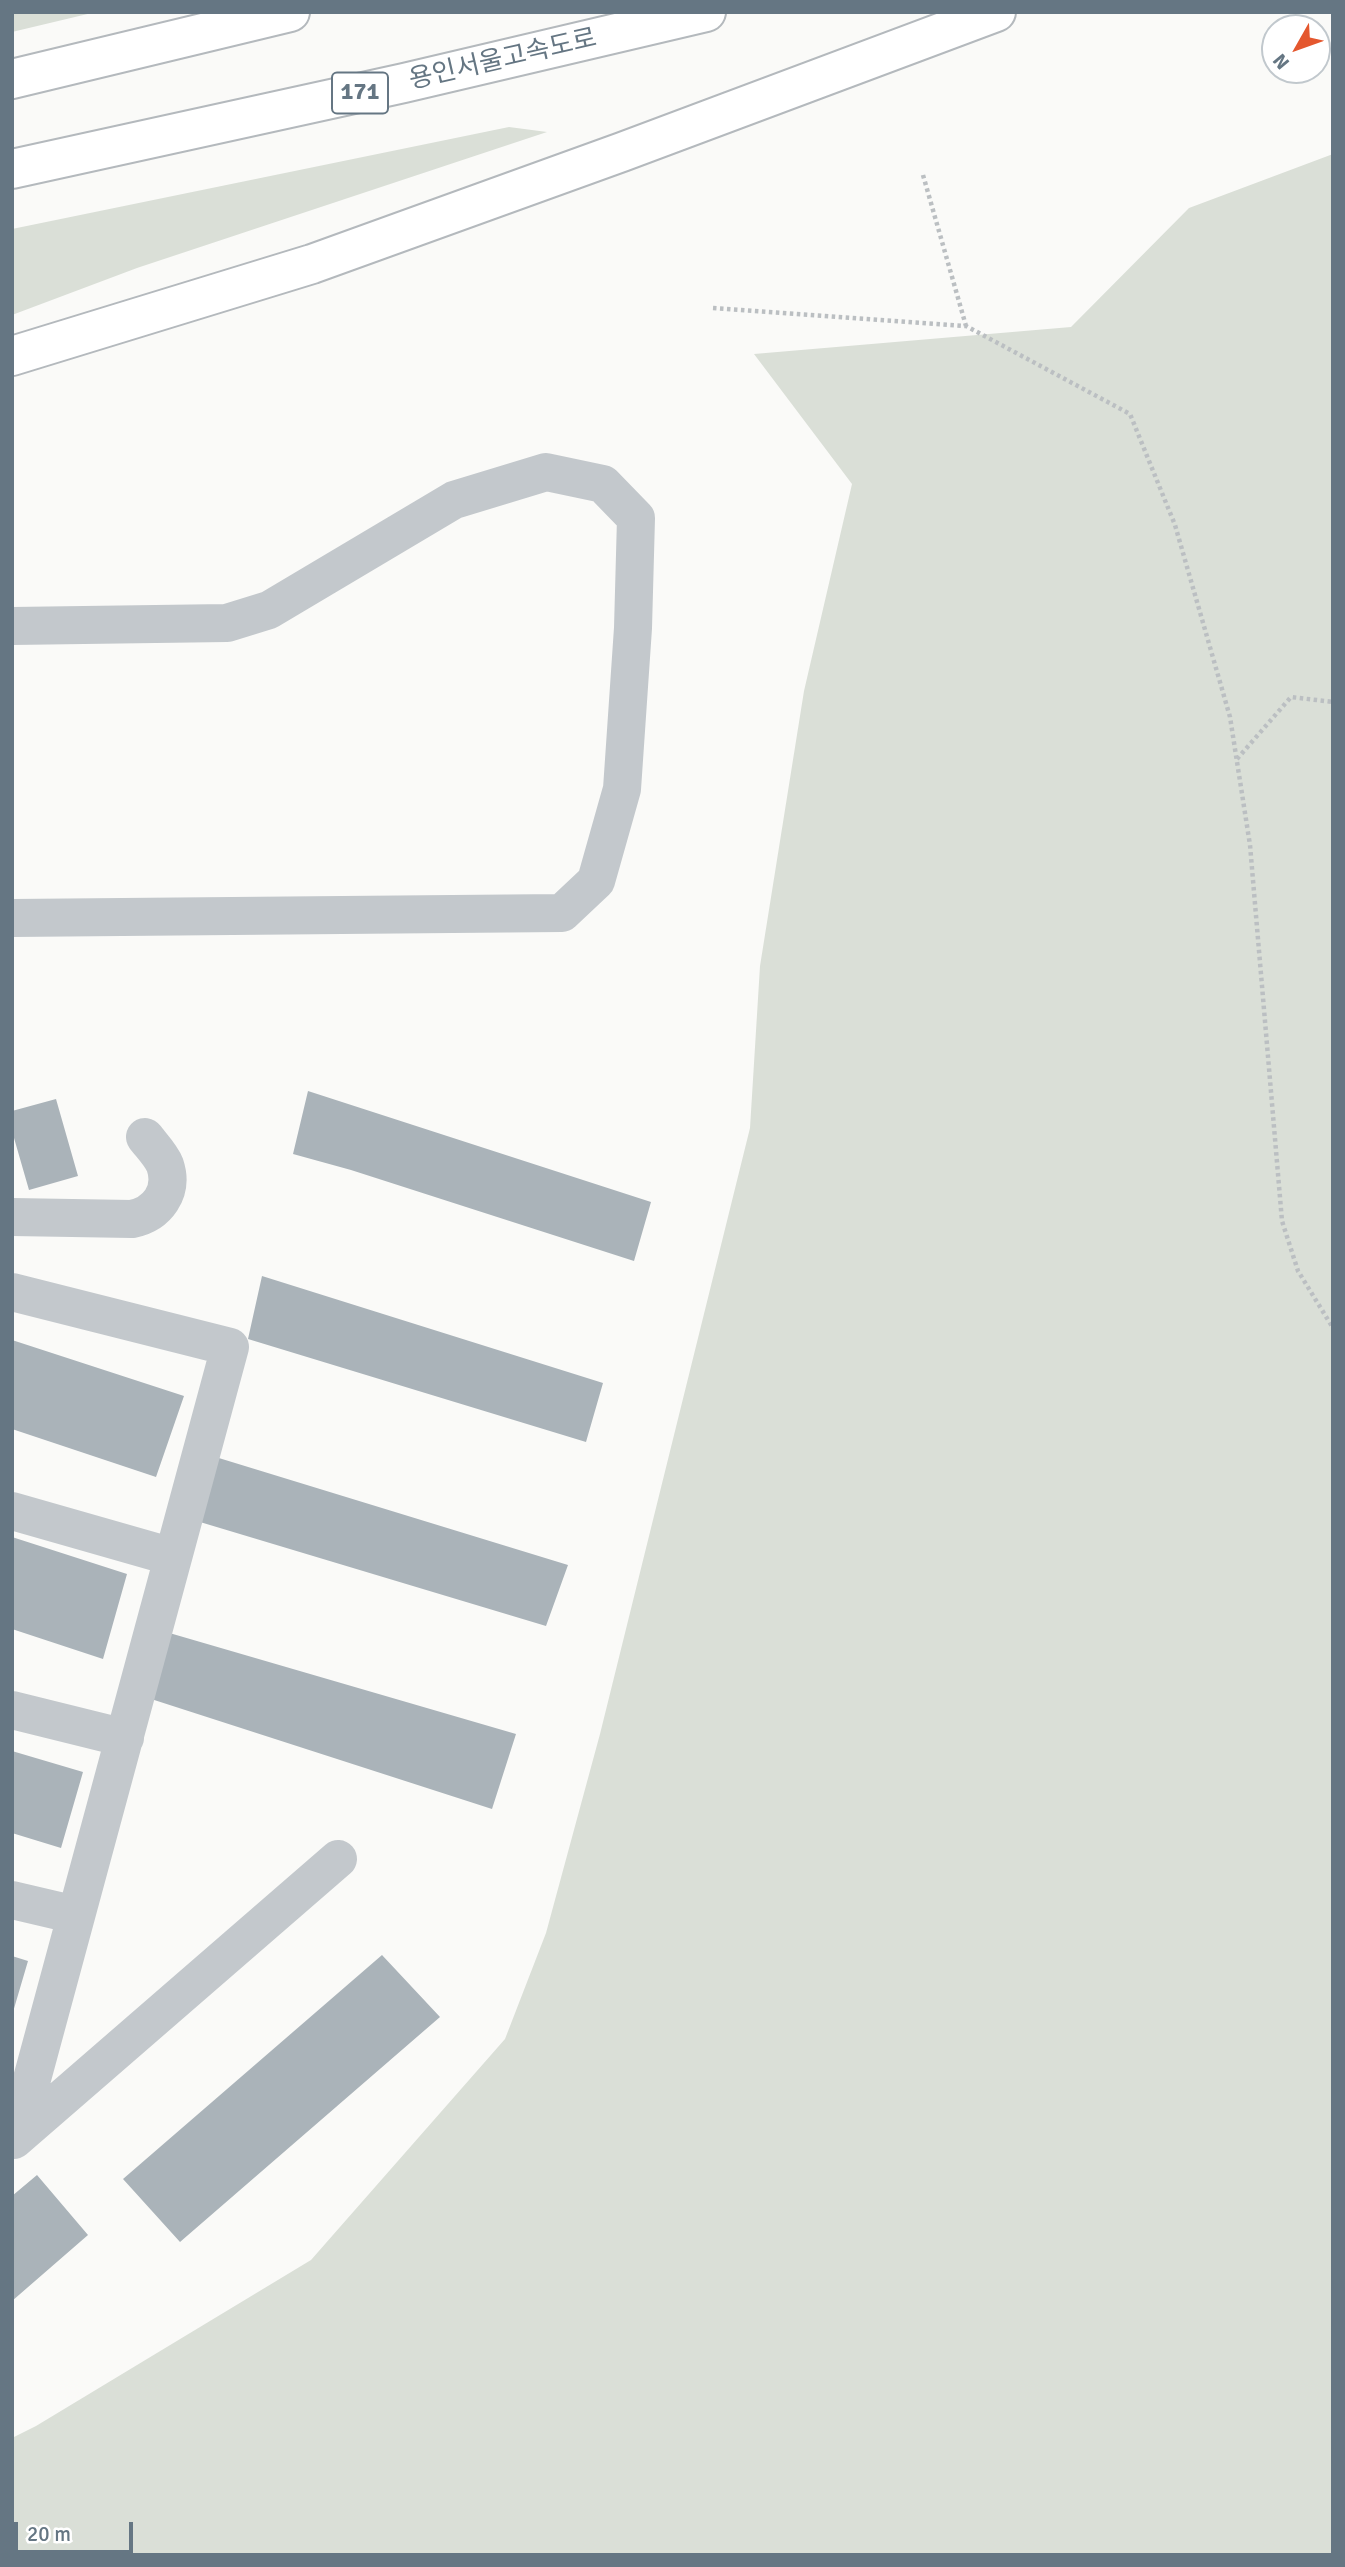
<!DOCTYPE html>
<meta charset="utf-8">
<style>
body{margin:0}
#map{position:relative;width:1345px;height:2567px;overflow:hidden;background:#fafaf8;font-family:Signika,sans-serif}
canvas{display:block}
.frame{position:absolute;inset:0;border:14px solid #657683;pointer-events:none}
.north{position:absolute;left:1261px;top:14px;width:70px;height:70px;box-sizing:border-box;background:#fff;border:2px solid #c1c8cd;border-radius:50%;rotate:230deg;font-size:19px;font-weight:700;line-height:28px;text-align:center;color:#657683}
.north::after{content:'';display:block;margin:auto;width:24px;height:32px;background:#e4572e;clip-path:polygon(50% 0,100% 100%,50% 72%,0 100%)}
.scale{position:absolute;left:14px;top:2522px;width:119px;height:32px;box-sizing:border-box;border:4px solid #657683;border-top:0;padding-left:9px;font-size:21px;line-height:24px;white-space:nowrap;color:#657683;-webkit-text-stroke:5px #fff;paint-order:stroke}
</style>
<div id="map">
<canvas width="1345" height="2567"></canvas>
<div class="frame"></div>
<div class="north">N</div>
<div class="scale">20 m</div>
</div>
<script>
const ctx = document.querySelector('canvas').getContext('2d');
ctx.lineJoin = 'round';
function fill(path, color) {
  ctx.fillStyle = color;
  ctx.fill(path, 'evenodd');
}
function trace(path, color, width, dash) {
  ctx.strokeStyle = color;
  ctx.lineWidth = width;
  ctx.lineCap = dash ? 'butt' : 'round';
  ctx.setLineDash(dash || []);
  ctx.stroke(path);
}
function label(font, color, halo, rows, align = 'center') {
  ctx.font = font + ' Signika,"Noto Sans KR",sans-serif';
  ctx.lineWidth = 7;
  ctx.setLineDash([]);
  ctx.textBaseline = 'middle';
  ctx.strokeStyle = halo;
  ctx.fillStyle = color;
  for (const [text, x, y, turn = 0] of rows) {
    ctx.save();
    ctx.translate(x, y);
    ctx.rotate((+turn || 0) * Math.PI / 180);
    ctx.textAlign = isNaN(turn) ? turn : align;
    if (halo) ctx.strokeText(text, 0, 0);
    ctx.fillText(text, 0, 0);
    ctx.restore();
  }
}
const green = new Path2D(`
 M 12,12 L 96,12 L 12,32 Z
 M 509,127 L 547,132 L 137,268 L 12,315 L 12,229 Z
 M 1333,154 L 1333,2555 L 12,2555 L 12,2438 L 36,2426 L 311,2260 L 505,2039 L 546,1933 L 600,1734 L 750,1128 L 760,966 L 804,691 L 852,484 L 754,354 L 1071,327 L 1189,208 Z`);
const building = new Path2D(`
 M 308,1091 L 651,1202 L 634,1261 L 351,1170 L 293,1154 Z
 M 56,1099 L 78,1176 L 29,1190 L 12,1131 L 12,1111 Z
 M 262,1276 L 603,1383 L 586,1442 L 248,1339 Z
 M 12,1340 L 184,1396 L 156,1477 L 12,1429 Z
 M 209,1455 L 568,1565 L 546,1626 L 190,1519 Z
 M 12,1537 L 127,1574 L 103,1659 L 12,1629 Z
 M 166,1632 L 516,1734 L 492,1809 L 148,1698 Z
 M 12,1751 L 83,1772 L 61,1848 L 12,1833 Z
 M 382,1955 L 440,2017 L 180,2242 L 123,2179 Z
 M 12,1956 L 28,1961 L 13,2012 L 12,2012 Z
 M 37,2175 L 88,2235 L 12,2301 L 12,2196 Z`);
const path = new Path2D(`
 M 923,175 L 966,326
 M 713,308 L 966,326 L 1130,414 L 1175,525 L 1230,717 L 1250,845 L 1282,1221 L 1298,1271 L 1333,1328
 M 1237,759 L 1291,697 L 1333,702`);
const minor = new Path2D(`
 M 12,626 L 227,623 L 269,610 L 454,500 L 546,472 L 603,484 L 636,518 L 633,628 L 622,789 L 596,881 L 562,913 L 12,918
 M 12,1217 L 132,1219 C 157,1214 174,1192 165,1165 C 161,1155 151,1145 145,1137
 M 12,1292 L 230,1347 L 16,2138
 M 12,1511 L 173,1557
 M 12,1710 L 125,1738
 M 12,1900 L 76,1915
 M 14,2140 L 338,1859`);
const highway = new Path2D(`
 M 12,79 L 290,12
 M 12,169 L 404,83 L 706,12
 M 12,356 L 312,264 L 622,152 L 996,12`);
const shields = [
 [360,93,56]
];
const shieldNames = [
 ["171",360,93]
];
const streetNames = [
 ["용인서울고속도로",503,60,-13]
];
fill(green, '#dadfd7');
fill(building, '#aab3b9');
trace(highway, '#b4b9bd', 42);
trace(path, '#bbbfc2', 4.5, [3.5, 3.5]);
trace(minor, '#c3c8cc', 38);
trace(highway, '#fff', 38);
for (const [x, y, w] of shields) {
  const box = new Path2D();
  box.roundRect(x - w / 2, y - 20.5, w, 41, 5);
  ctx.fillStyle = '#fff';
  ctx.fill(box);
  trace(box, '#657683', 2);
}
label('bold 24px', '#657683', null, shieldNames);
label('26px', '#657683', '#fff', streetNames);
</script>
